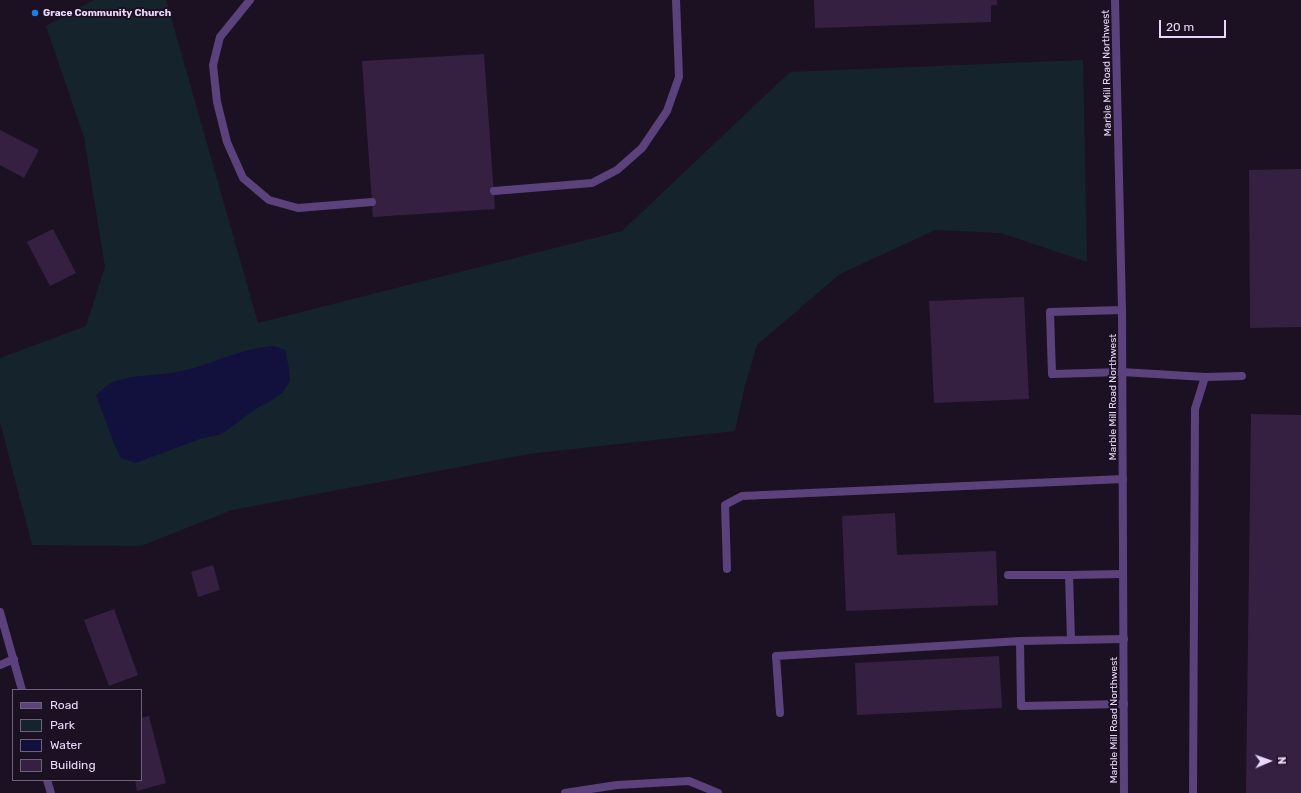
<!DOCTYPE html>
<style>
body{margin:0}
#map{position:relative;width:1301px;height:793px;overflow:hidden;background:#1c1123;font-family:Rubik,sans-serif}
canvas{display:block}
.legend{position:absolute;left:12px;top:689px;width:130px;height:92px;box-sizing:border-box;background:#1c1123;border:1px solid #6e6179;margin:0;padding:5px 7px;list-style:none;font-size:12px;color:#ead8fa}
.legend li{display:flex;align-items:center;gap:8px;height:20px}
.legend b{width:20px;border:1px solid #6e6179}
.north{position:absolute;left:1249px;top:741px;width:40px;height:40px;-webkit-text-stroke:3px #1c1123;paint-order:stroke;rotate:88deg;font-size:11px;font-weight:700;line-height:16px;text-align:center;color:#ead8fa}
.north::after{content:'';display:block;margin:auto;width:14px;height:18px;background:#ead8fa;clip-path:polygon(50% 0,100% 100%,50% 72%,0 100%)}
.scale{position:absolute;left:1159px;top:20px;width:67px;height:18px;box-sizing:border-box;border:2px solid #ead8fa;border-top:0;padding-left:5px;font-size:12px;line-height:14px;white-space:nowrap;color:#ead8fa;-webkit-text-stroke:3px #1c1123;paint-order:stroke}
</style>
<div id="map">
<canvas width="1301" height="793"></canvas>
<ul class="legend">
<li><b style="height:5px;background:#5c427d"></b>Road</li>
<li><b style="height:11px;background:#15242c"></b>Park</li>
<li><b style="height:11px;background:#12103d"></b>Water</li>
<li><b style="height:11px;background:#352042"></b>Building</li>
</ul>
<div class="north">N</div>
<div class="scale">20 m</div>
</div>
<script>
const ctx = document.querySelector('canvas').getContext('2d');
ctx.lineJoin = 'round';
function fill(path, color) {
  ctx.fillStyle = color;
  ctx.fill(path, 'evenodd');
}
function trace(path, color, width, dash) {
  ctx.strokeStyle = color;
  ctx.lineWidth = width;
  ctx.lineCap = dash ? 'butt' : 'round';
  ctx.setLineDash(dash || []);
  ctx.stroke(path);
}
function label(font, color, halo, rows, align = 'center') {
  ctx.font = font + ' Rubik,sans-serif';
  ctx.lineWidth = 4;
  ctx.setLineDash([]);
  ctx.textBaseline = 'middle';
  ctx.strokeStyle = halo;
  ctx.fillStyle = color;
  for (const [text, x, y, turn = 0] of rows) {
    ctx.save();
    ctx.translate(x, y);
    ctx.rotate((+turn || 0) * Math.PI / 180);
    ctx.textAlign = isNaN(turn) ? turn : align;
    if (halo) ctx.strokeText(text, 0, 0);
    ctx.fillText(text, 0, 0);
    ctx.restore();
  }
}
const green = new Path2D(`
 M 94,0 L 166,0 L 258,323 L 622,231 L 790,72 L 1083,60 L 1087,262 L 1001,233 L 935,230 L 840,274 L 757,345 L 745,385 L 735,431 L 528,454 L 232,510 L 141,546 L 32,545 L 0,422 L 0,358 L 86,326 L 105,267 L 84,137 L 46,26 Z`);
const water = new Path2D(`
 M 274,346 L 285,350 L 289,368 L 290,381 L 282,393 L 274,399 L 254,410 L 222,434 L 200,439 L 136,463 L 121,458 L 115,446 L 96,395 C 103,389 107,384 116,381 C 135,374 157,376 177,372 C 210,366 239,348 274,346 Z`);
const building = new Path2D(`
 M 814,0 L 997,0 L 997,5 L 991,5 L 991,22 L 815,28 Z
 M 484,54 L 495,209 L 373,217 L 362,61 Z
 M 0,130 L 39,150 L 24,178 L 0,165 Z
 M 1301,169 L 1301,327 L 1250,328 L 1249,170 Z
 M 53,229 L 76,273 L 50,286 L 27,242 Z
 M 1024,297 L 1029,399 L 934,403 L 929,301 Z
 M 1251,414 L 1301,415 L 1301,793 L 1246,793 Z
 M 895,513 L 897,555 L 996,551 L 998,605 L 846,611 L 842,516 Z
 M 213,565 L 220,590 L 198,597 L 191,572 Z
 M 114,609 L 138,675 L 109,686 L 84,620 Z
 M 999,656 L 1002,708 L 857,715 L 855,663 Z
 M 149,716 L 166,783 L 137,791 L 135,780 L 141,780 L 141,718 Z`);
const service = new Path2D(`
 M 250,0 L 220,37 L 213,65 L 217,102 L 227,142 L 243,178 L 269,200 L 298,208 L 372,202
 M 494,191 L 592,183 L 617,170 L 642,148 L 667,111 L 679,77 L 676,0
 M 1122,310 L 1050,312 L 1052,374 L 1122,372 L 1205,377 L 1242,376
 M 727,569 L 725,505 L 742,496 L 1123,479
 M 1123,574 L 1069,575 L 1071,640 L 1020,641 L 1021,706 L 1124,704
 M 1008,575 L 1069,575
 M 1071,640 L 1124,639
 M 780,713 L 776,656 L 1020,641
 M 565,793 L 617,785 L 689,781 L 718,793
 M 1193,793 L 1195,409 L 1205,377`);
const minor = new Path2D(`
 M 1115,0 L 1122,310 L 1124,793
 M 0,612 L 22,690
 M 0,665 L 14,659
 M 47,780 L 51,793`);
const markers = [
 [35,13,4,"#1b7ee3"]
];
const poiNames = [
 ["Grace Community Church",43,13]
];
const streetNames = [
 ["Marble Mill Road Northwest",1107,73,-91],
 ["Marble Mill Road Northwest",1113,397,-90],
 ["Marble Mill Road Northwest",1114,720,-90]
];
fill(green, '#15242c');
fill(water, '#12103d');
fill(building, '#352042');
trace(service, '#5c427d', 8);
trace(minor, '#5c427d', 8);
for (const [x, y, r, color] of markers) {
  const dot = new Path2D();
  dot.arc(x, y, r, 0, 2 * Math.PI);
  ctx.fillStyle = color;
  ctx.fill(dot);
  trace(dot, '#1c1123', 1.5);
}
label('bold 10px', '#ead8fa', '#1c1123', poiNames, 'left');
label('10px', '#ead8fa', '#1c1123', streetNames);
</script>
